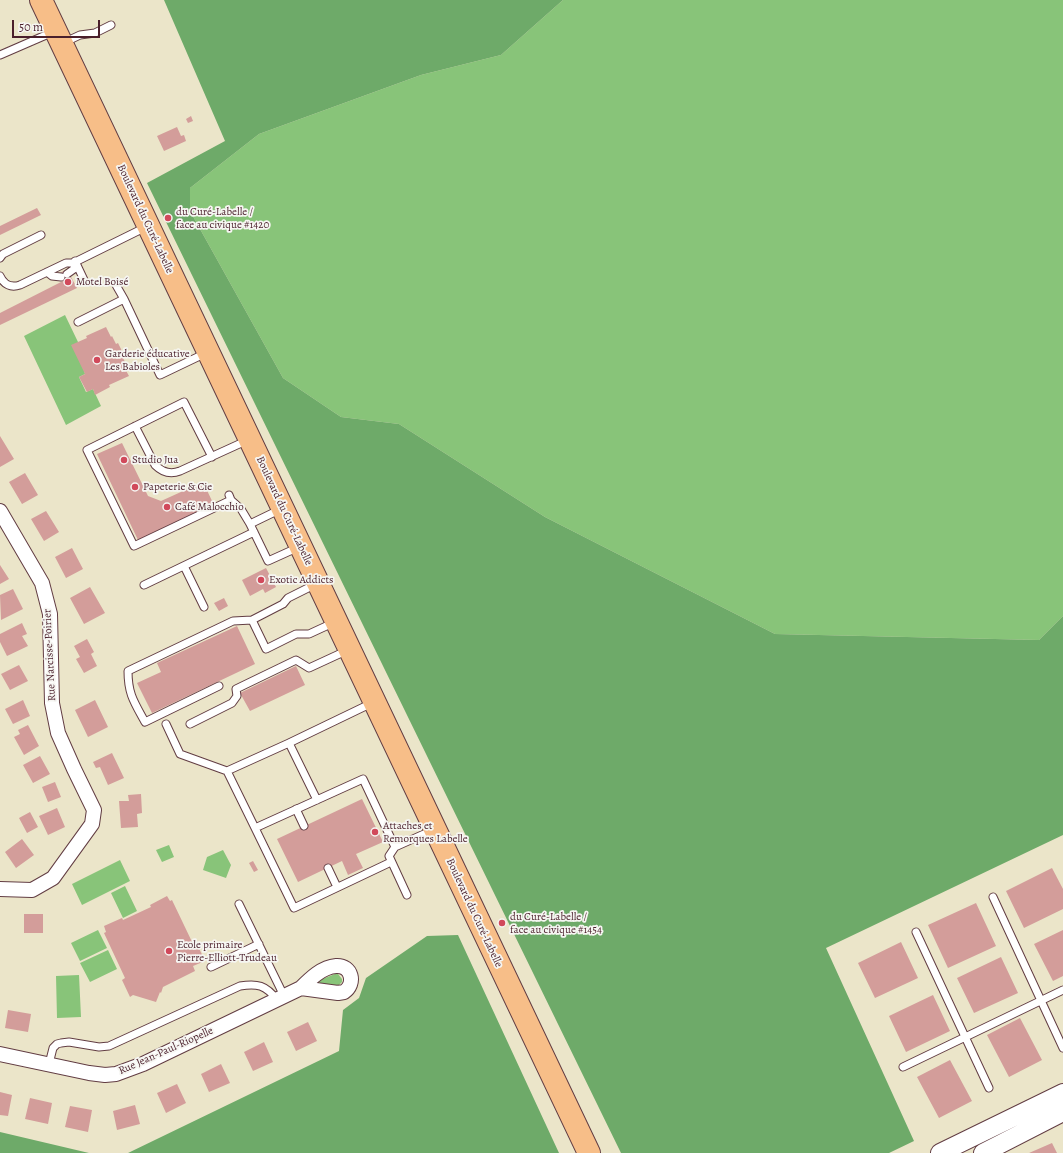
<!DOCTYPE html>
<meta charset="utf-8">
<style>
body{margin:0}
#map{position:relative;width:1063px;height:1153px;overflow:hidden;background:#ebe5c9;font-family:Alegreya,serif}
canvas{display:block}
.scale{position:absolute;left:12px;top:20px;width:88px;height:18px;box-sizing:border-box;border:2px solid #4a1f2b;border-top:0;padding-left:5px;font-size:12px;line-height:14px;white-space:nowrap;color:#4a1f2b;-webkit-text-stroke:3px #f6f6f2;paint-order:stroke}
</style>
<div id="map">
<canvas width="1063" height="1153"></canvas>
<div class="scale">50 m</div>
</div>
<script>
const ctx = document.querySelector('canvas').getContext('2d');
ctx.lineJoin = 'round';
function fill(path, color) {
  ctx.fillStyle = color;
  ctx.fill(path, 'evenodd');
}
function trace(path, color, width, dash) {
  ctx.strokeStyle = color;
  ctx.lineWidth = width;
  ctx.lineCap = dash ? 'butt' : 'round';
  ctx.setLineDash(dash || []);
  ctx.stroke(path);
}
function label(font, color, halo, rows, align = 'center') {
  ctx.font = font + ' Alegreya,serif';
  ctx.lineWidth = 3.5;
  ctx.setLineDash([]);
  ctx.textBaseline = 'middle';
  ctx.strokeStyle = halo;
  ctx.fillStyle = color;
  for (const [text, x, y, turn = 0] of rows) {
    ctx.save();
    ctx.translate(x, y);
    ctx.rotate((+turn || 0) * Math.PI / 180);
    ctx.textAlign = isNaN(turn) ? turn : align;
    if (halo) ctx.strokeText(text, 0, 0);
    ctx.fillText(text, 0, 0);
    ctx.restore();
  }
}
const green = new Path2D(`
 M 563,0 L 1063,0 L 1063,616 L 1039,640 L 775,634 L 545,517 L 399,424 L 341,417 L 283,378 L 190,211 L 190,188 L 259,134 L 421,75 L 501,55 Z
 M 65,315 L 78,342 L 85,374 L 79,377 L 86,392 L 93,389 L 101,406 L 66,425 L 24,336 Z
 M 169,845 L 174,857 L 162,862 L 156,850 Z
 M 223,850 L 231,865 L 226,878 L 203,870 L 207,857 Z
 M 120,860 L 130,881 L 82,905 L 72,884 Z
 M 125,886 L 137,911 L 123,918 L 111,893 Z
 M 98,930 L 107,948 L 80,961 L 71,943 Z
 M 108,950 L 117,969 L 90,982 L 80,963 Z
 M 335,974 L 338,974 L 342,979 L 342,982 L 338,986 L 318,983 L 320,980 Z
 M 79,975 L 81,1017 L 57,1018 L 56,976 Z`);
const forest = new Path2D(`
 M 164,0 L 563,0 L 501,55 L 421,75 L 259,134 L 190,188 L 190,211 L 283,378 L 341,417 L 399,424 L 545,517 L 775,634 L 1039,640 L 1063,616 L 1063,835 L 826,948 L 914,1141 L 889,1153 L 621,1153 L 147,183 L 225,141 Z
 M 458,935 L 559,1153 L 128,1153 L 339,1051 L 343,1010 L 359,998 L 366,978 L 427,936 Z
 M 0,1132 L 89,1153 L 0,1153 Z`);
const building = new Path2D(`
 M 191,116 L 193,121 L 188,123 L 186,119 Z
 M 177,127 L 181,136 L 184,135 L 186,141 L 164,151 L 157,136 Z
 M 37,208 L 41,215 L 0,235 L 0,226 Z
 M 65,270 L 70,278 L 71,277 L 77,288 L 0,325 L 0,313 L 63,281 L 60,273 Z
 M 106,327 L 111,337 L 112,336 L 116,344 L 118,343 L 121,349 L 123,355 L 122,356 L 126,364 L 123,365 L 129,376 L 109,385 L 110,387 L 95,395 L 93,389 L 87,392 L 79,377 L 85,374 L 71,345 L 87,338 L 86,336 Z
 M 0,436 L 14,459 L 0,467 Z
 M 122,443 L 148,496 L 161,501 L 203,482 L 214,505 L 138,540 L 97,454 Z
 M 25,473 L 38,495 L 22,504 L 9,482 Z
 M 46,511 L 59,532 L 44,541 L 31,519 Z
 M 72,548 L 83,569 L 66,578 L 55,557 Z
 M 0,565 L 9,579 L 0,584 Z
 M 266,568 L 276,587 L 265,593 L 263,589 L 250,596 L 242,580 Z
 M 90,587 L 105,613 L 84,624 L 70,598 Z
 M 13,589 L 23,609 L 1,620 L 0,595 Z
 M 224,598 L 228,606 L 219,611 L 214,603 Z
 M 22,623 L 27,634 L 22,636 L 28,646 L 7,656 L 0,642 L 0,634 Z
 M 237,626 L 255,664 L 152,713 L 137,683 L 161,672 L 157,663 Z
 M 87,639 L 94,652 L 91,654 L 97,666 L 84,673 L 76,659 L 80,657 L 74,646 Z
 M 19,665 L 28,681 L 10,690 L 1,674 Z
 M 296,666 L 305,685 L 250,711 L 240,693 Z
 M 23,700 L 30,716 L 13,724 L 5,709 Z
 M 95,700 L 108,727 L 88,737 L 75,710 Z
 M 28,725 L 39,746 L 24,755 L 14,737 L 20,734 L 18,730 Z
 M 112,753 L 124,778 L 108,785 L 100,767 L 96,768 L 93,762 Z
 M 40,756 L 50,774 L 33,783 L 23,765 Z
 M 55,782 L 61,797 L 48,802 L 42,787 Z
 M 141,794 L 142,813 L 137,814 L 138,827 L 121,828 L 119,801 L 129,801 L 128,795 Z
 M 362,799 L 383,842 L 356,854 L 363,868 L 348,875 L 342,861 L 298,882 L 277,839 Z
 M 57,808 L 65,827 L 48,835 L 39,816 Z
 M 30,812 L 38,827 L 27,833 L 19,818 Z
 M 22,839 L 34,855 L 16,868 L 5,852 Z
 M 253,861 L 258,870 L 254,872 L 249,863 Z
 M 1052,868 L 1063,889 L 1063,909 L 1024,928 L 1006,891 Z
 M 167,896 L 170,901 L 172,900 L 194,946 L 197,944 L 205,961 L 193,966 L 195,971 L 163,987 L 161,993 L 160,992 L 156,1002 L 133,995 L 130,997 L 122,980 L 125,978 L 104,933 L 106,932 L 104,926 L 122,918 L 123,920 L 151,907 L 150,905 Z
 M 976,903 L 996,946 L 948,968 L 928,925 Z
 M 24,914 L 43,914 L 43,933 L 24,933 Z
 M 1063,930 L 1063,976 L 1053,981 L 1034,944 Z
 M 901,942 L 918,978 L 875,998 L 858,963 Z
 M 1001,957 L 1018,993 L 974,1013 L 957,978 Z
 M 933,995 L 950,1031 L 906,1052 L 889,1016 Z
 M 8,1010 L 31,1014 L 28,1032 L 5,1028 Z
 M 1020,1018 L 1042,1060 L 1009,1077 L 987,1035 Z
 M 308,1022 L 317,1041 L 296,1051 L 287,1032 Z
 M 264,1042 L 273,1062 L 253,1071 L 244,1052 Z
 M 950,1060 L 972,1101 L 939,1118 L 917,1077 Z
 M 221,1064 L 230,1083 L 209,1092 L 201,1074 Z
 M 177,1084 L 186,1103 L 166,1113 L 157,1093 Z
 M 0,1092 L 12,1095 L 8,1116 L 0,1115 Z
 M 30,1098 L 52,1103 L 48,1124 L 25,1119 Z
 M 135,1105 L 140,1124 L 117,1130 L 113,1111 Z
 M 70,1106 L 92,1110 L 88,1132 L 65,1127 Z
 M 1052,1143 L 1057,1153 L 1029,1153 Z`);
const service = new Path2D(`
 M 63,43 L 80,35 L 95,33 L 111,25
 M 0,55 L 53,32
 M 0,258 L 3,254 L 41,235
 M 75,261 L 84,280
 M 47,272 L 52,276 L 61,277
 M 67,274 L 74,269 L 75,262
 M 0,276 C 4,285 11,288 20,285 L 66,263 L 73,263 L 146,227
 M 116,285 L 124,299
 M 78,322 L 124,299 L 160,375 L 206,353
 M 135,426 L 155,465 C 162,472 170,475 180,471 L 248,440
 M 212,457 L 184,402 L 87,450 L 134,546 L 231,500 L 229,495
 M 231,500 L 241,509 L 250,524
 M 281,509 L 250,524 L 268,561 L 299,547
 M 184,566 L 204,607
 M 316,584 L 288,598 L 283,604 L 252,620 L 266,649 L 296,634 L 309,634 L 335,622
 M 144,585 L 254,532
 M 219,686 L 145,722 C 134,702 128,694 128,671 L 233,621 L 252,620
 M 166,724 L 180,754 L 227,771
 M 190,724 L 232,703 L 237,696 L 236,689 L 296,660 L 309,668 L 348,650
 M 289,743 L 372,703
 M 296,809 L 304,826
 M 255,828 L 227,771 L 289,743 L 317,800
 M 395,847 L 389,856 L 407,895
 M 391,862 L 294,908 L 255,828 L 363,779 L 395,847 L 433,830
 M 328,868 L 337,887
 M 993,897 L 1063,1048
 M 239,904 L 284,996
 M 916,932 L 989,1088
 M 211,967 L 259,944
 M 49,1064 L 53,1048 L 57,1044 L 61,1043 L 69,1042 L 99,1047 L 109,1046 L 240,986 C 257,983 266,985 277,1000
 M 903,1067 L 1063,990`);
const minor = new Path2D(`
 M 0,511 L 42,583 L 50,614 L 52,703 L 58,733 L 74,769 L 94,810 L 92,824 L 53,878 L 32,890 L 0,889
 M 0,1054 L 89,1073 L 105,1075 L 116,1074 L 143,1064 L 301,988 C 310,979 322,967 336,966 C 352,965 356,984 344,992 L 338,993 L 301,988`);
const tertiary = new Path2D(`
 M 940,1153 L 1063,1093
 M 983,1153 L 1063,1112`);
const primary = new Path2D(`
 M 41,0 L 589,1153`);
const markers = [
 [168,218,4,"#d1495b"],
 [68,282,4,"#d1495b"],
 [97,360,4,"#d1495b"],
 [124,460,4,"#d1495b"],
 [135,487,4,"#d1495b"],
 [167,507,4,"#d1495b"],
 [261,580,4,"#d1495b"],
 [375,832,4,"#d1495b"],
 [502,923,4,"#d1495b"],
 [169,951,4,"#d1495b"]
];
const poiNames = [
 ["du Curé-Labelle /",176,212],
 ["face au civique #1420",176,225],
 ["Motel Boisé",76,282],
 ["Garderie éducative",105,354],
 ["Les Babioles",105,367],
 ["Studio Jua",132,460],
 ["Papeterie & Cie",143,487],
 ["Café Malocchio",175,507],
 ["Exotic Addicts",269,580],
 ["Attaches et",383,826],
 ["Remorques Labelle",383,839],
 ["du Curé-Labelle /",510,917],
 ["face au civique #1454",510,930],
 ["Ecole primaire",177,945],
 ["Pierre-Elliott-Trudeau",177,958]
];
const streetNames = [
 ["Boulevard du Curé-Labelle",145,219,65],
 ["Boulevard du Curé-Labelle",284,511,65],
 ["Rue Narcisse-Poirier",50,655,-93],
 ["Boulevard du Curé-Labelle",474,913,65],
 ["Rue Jean-Paul-Riopelle",166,1051,-24]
];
fill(green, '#88c479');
fill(forest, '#6eaa69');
fill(building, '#d39d9a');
trace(service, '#623d43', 9);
trace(minor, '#623d43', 16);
trace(tertiary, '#623d43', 20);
trace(primary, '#623d43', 24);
trace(service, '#fff', 7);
trace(minor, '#fff', 14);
trace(tertiary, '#fff', 18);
trace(primary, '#f7be88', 22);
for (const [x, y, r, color] of markers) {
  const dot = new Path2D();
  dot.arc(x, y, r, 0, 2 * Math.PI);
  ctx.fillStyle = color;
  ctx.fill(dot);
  trace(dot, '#f6f6f2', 1.5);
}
label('11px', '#4a1f2b', '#f6f6f2', poiNames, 'left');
label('11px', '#4a1f2b', '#f6f6f2', streetNames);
</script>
